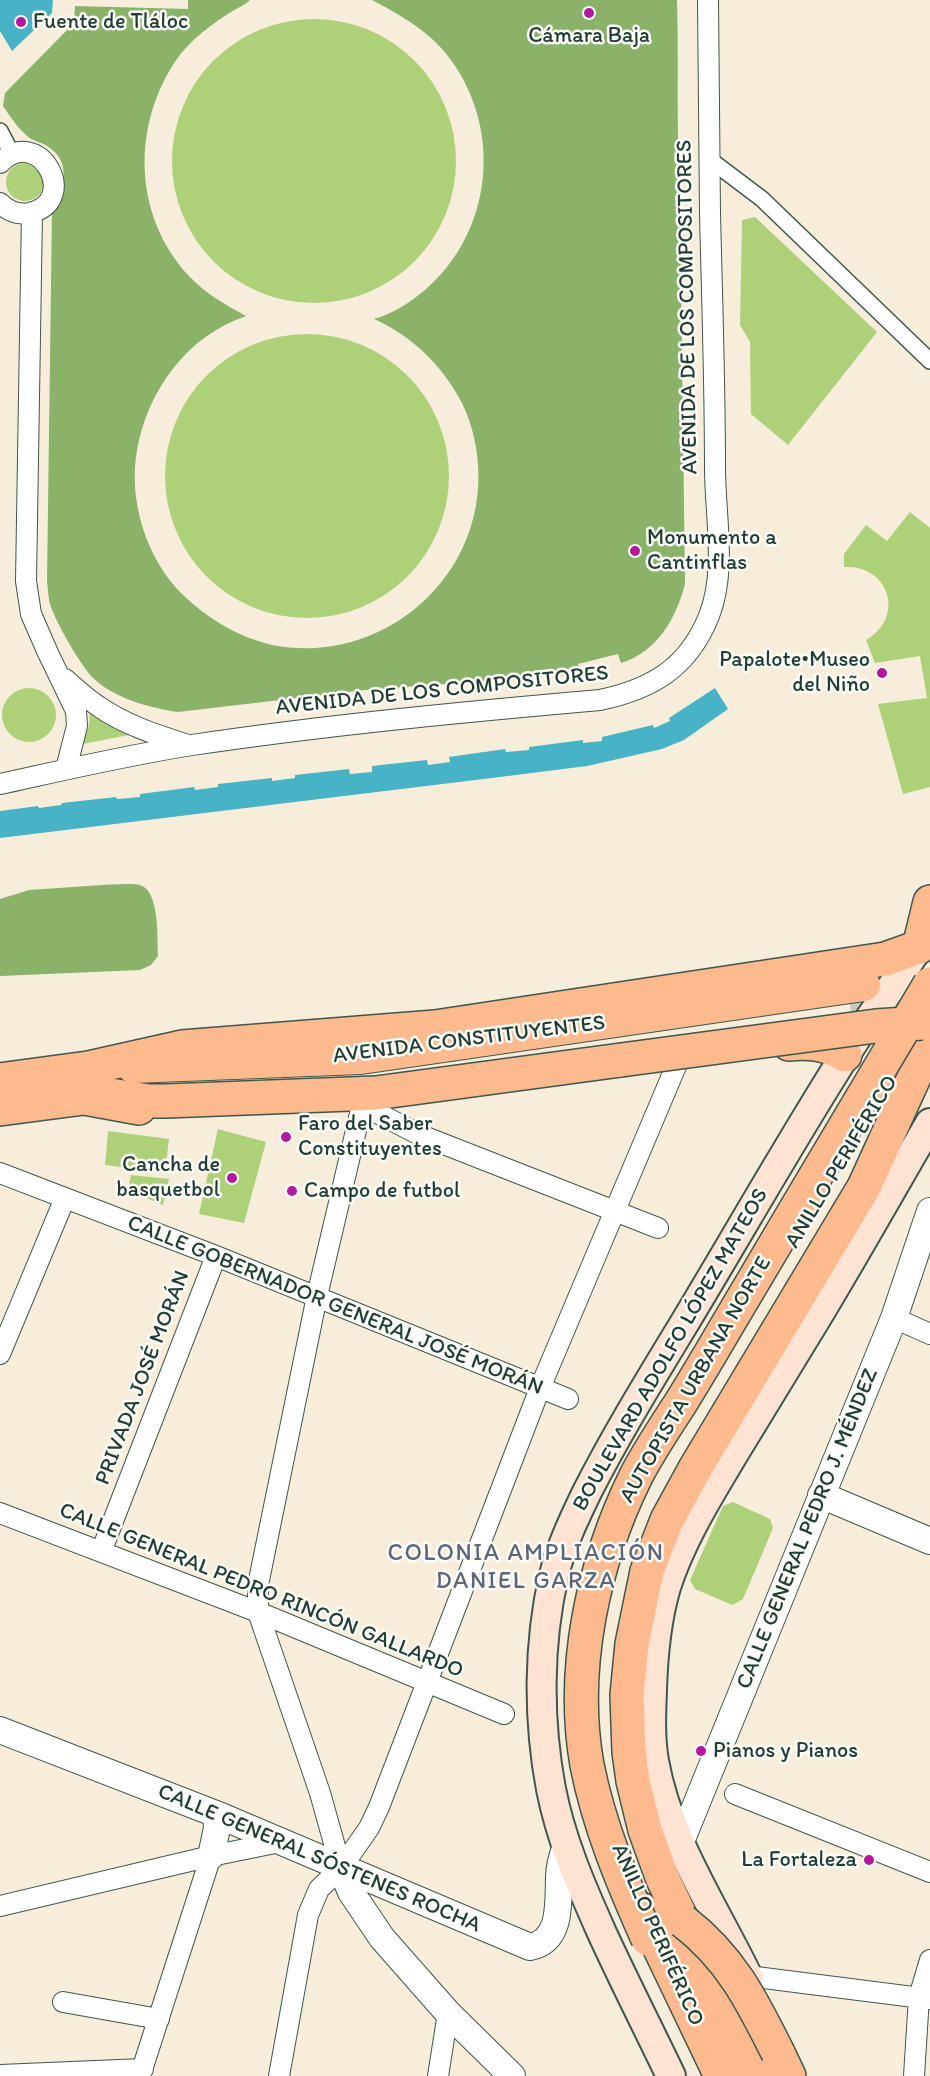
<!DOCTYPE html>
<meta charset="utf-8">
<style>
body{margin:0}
canvas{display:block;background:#f6edda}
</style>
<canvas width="930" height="2076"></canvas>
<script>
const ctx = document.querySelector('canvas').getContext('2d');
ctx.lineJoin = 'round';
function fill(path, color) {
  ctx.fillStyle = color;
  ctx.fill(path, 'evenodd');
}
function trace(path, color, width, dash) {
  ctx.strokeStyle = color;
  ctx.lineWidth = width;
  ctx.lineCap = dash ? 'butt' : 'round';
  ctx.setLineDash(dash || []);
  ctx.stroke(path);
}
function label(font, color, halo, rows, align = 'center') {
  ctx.font = font + ' Itim,sans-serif';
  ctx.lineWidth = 5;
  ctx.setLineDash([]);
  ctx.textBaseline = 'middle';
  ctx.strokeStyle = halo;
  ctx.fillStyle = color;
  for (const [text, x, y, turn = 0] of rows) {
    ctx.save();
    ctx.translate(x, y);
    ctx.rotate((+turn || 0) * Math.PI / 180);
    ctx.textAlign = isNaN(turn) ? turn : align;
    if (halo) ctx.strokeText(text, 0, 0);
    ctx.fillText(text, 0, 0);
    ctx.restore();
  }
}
const green = new Path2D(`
 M172 161a142 142 0 1 1 284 0a142 142 0 1 1-284 0Z
 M6 182a19 19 0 1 1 38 0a19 19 0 1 1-38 0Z
 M 755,217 L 877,332 L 788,445 L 751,414 L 750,342 L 740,325 L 742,220 Z
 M165 476a142 142 0 1 1 284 0a142 142 0 1 1-284 0Z
 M 910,512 L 930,528 L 930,787 L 903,794 L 878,704 L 927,698 L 920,656 L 875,663 L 866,640 C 906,617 889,564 844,567 L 844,554 L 866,525 L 887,541 Z
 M2 715a27 27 0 1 1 54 0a27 27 0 1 1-54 0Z
 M 90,711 L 134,734 L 83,744 L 89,725 Z
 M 218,1129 L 266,1142 L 244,1223 L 199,1214 Z
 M 108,1131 L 169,1139 L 165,1173 L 105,1165 Z
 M 131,1175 L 169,1179 L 163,1205 L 128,1190 Z
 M 733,1502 L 770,1519 L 773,1528 L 743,1599 L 732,1605 L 695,1589 L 690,1580 L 723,1506 Z`);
const forest = new Path2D(`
 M 188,0 L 250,0 C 245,5 237,8 231,12 C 212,24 193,38 179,56 C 131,123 132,216 190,277 C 206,294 226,305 246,316 C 187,336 148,390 137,450 C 128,500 146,558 182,594 C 208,619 238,637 272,645 C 367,664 460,599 476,505 C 482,471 477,434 462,403 C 443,366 412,336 374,319 C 393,314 410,302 425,290 C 492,232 503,132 451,60 C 431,32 402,16 372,0 L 677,0 C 679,65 676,130 680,195 L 685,584 C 676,619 657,652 621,663 L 618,654 L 578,664 L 581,674 L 365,690 L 178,712 C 150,708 113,698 92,677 C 80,664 55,621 50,604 C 48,597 48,588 47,581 L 52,211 C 62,192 73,164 50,148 C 43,142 33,142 26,135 C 17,127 10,116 3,106 L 5,93 L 74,23 L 75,6 L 188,9 Z
 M 102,885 C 112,885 131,883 140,885 C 160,891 157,939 158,956 L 151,965 L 140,970 L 0,976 L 0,899 L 29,890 Z`);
const water = new Path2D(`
 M 0,0 L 53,0 L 52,13 L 12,51 L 0,31 Z
 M 715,688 L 728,709 L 684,740 L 662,749 L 587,766 L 508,776 L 0,838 L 0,811 L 38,806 L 39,808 L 61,805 L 62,803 L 116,797 L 117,799 L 140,797 L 140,794 L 194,787 L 195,790 L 218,787 L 218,784 L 272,778 L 272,781 L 295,778 L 295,775 L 349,769 L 350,774 L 372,772 L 372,766 L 427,760 L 428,765 L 450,762 L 449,757 L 505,749 L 506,752 L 529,750 L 529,747 L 583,740 L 583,743 L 602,741 L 602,737 L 653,725 L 654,728 L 670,721 L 669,718 Z`);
const primaryTunnel = new Path2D(`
 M 850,1006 L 905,997`);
const pedestrian = new Path2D(`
 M 0,131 L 12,154
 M 709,159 L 762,199 L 930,361`);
const minor = new Path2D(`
 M 0,163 C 39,123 82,202 29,213 C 18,215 8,211 0,203
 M 32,212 L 26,581 L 31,614 L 48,653 L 76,711 L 77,726 L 66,769
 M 65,679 C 75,688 86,698 98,706 C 125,725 157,735 188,745
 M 0,784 C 64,770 128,755 192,745 C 327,725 463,712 600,700 C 652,689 688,668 709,616 C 727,570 715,516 715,468 C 715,383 712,298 710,213 C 709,142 709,71 708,0
 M 354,1098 L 362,1105 L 418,1134 L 658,1228
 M 0,1173 L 216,1256 L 568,1399
 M 894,1318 L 930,1334
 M 0,1354 L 65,1198
 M 0,1513 L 258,1612 L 504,1714
 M 101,1552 L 216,1256
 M 735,1794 L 930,1872
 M 341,1868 L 320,1793 L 258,1612 L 258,1585 L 317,1296 L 362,1105
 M 0,1906 L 211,1856 L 280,1842
 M 748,1976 L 930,1999
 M 63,2002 L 159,2019
 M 0,2075 L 143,2069
 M 140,2076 L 211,1856
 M 279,2076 L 308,1915 L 319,1889 L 341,1868 L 369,1828 L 379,1807 L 540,1388 L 679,1059
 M 438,2076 L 448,2013
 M 914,2076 L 919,1997 L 930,1960`);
const tertiary = new Path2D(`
 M 821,1495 L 930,1541
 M 0,1730 L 216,1814 L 530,1947 C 562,1941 558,1903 559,1878 C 559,1867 562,1856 566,1846
 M 680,1844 L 894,1318 L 930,1211
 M 211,1856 L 217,1828 L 216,1814
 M 341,1868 L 351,1892 L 382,1938 L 448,2013 L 512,2076`);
const secondary = new Path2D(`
 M 749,1979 C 715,1908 668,1840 654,1761 C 650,1738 651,1714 652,1690 C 653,1655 656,1621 666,1587 C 681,1540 708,1497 733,1455 C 757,1416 781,1377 805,1337 C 848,1267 888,1195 930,1123
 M 671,2076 C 648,2028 624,1981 602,1933 C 581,1886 561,1840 551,1789 C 538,1720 538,1644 554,1575 C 561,1546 574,1519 587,1492 C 614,1439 645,1388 676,1337 C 733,1243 787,1147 846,1054 C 871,1014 900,978 924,938`);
const primary = new Path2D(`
 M 133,1067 L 361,1058 L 864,985`);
const trunk = new Path2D(`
 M 789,1044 C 810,1042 827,1044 845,1055
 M 0,1080 L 88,1068 L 182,1047 L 435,1027 L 885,959 L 919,947
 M 79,1097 L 139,1108
 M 0,1109 L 99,1096`);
const motorway = new Path2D(`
 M 919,947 L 930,902
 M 110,1095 L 149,1101 L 166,1101 L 376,1093 L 621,1060
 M 641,1909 L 721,2076
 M 778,2053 L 789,2076
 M 756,2076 L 662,1877 L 645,1830 L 633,1781 L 629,1752 L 627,1695 L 632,1644 L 647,1571 L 667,1520 L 696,1467 L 864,1187 L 916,1073 L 930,1049`);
const motorwayBridge = new Path2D(`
 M 621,1060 L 876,1026 L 922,1023
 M 683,1921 C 731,1958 752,2001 778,2053
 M 648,1939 C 623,1883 599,1826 587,1765 C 570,1669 593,1563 636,1476 C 649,1451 665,1427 680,1404 C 698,1375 715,1346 732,1317 C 798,1206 863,1095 930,984`);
const markers = [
 [589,13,6,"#b5179e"],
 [21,22,6,"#b5179e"],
 [635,551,6,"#b5179e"],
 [882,673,6,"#b5179e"],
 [286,1137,6,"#b5179e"],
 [232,1178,6,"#b5179e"],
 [292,1191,6,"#b5179e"],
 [701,1751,6,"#b5179e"],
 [869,1860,6,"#b5179e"]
];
const poiNames = [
 ["Fuente de Tláloc",33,22],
 ["Cámara Baja",589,36,"center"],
 ["Monumento a",647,538],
 ["Cantinflas",647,563],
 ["Papalote•Museo",870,660,"right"],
 ["del Niño",870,685,"right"],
 ["Faro del Saber",298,1124],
 ["Constituyentes",298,1149],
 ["Cancha de",220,1165,"right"],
 ["basquetbol",220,1190,"right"],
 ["Campo de futbol",304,1191],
 ["Pianos y Pianos",713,1751],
 ["La Fortaleza",857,1860,"right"]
];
const streetNames = [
 ["AVENIDA DE LOS COMPOSITORES",688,307,-91],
 ["AVENIDA DE LOS COMPOSITORES",442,691,-6],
 ["AVENIDA CONSTITUYENTES",469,1040,-7],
 ["ANILLO PERIFÉRICO",842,1162,-59],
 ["CALLE GOBERNADOR GENERAL JOSÉ MORÁN",335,1306,22],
 ["BOULEVARD ADOLFO LÓPEZ MATEOS",671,1350,-60],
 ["PRIVADA JOSÉ MORÁN",143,1378,-69],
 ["AUTOPISTA URBANA NORTE",696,1380,-60],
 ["CALLE GENERAL PEDRO J. MÉNDEZ",808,1529,-68],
 ["CALLE GENERAL PEDRO RINCÓN GALLARDO",261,1591,22],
 ["CALLE GENERAL SÓSTENES ROCHA",319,1859,23],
 ["ANILLO PERIFÉRICO",657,1935,66]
];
const neighbourhoodNames = [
 ["COLONIA AMPLIACIÓN",526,1554],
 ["DANIEL GARZA",526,1582]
];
fill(green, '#aed079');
fill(forest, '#8ab269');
fill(water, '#48b3c6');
trace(primaryTunnel, '#cbcab9', 32, [32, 16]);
trace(pedestrian, '#3f574d', 18);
trace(minor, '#3f574d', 22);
trace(tertiary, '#3f574d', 28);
trace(secondary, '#3f574d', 32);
trace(primary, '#3f574d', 34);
trace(trunk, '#3f574d', 36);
trace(motorway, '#3f574d', 36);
trace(pedestrian, '#fff', 15);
trace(minor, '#fff', 20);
trace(tertiary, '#fff', 26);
trace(secondary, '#fee3d2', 28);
trace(primary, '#fcba8e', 32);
trace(trunk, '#fcba8e', 33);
trace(motorway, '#fcba8e', 33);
trace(motorwayBridge, '#3f574d', 36, []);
trace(motorwayBridge, '#fcba8e', 33);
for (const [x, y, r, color] of markers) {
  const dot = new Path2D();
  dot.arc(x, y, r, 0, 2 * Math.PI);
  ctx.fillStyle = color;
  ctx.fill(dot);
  trace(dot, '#fdfcf7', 2);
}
label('22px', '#1f3d34', '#fdfcf7', poiNames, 'left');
label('22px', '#1f3d34', '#fdfcf7', streetNames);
ctx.letterSpacing = '1.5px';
label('24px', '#5b6679', '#fdfcf7', neighbourhoodNames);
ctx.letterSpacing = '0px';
</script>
